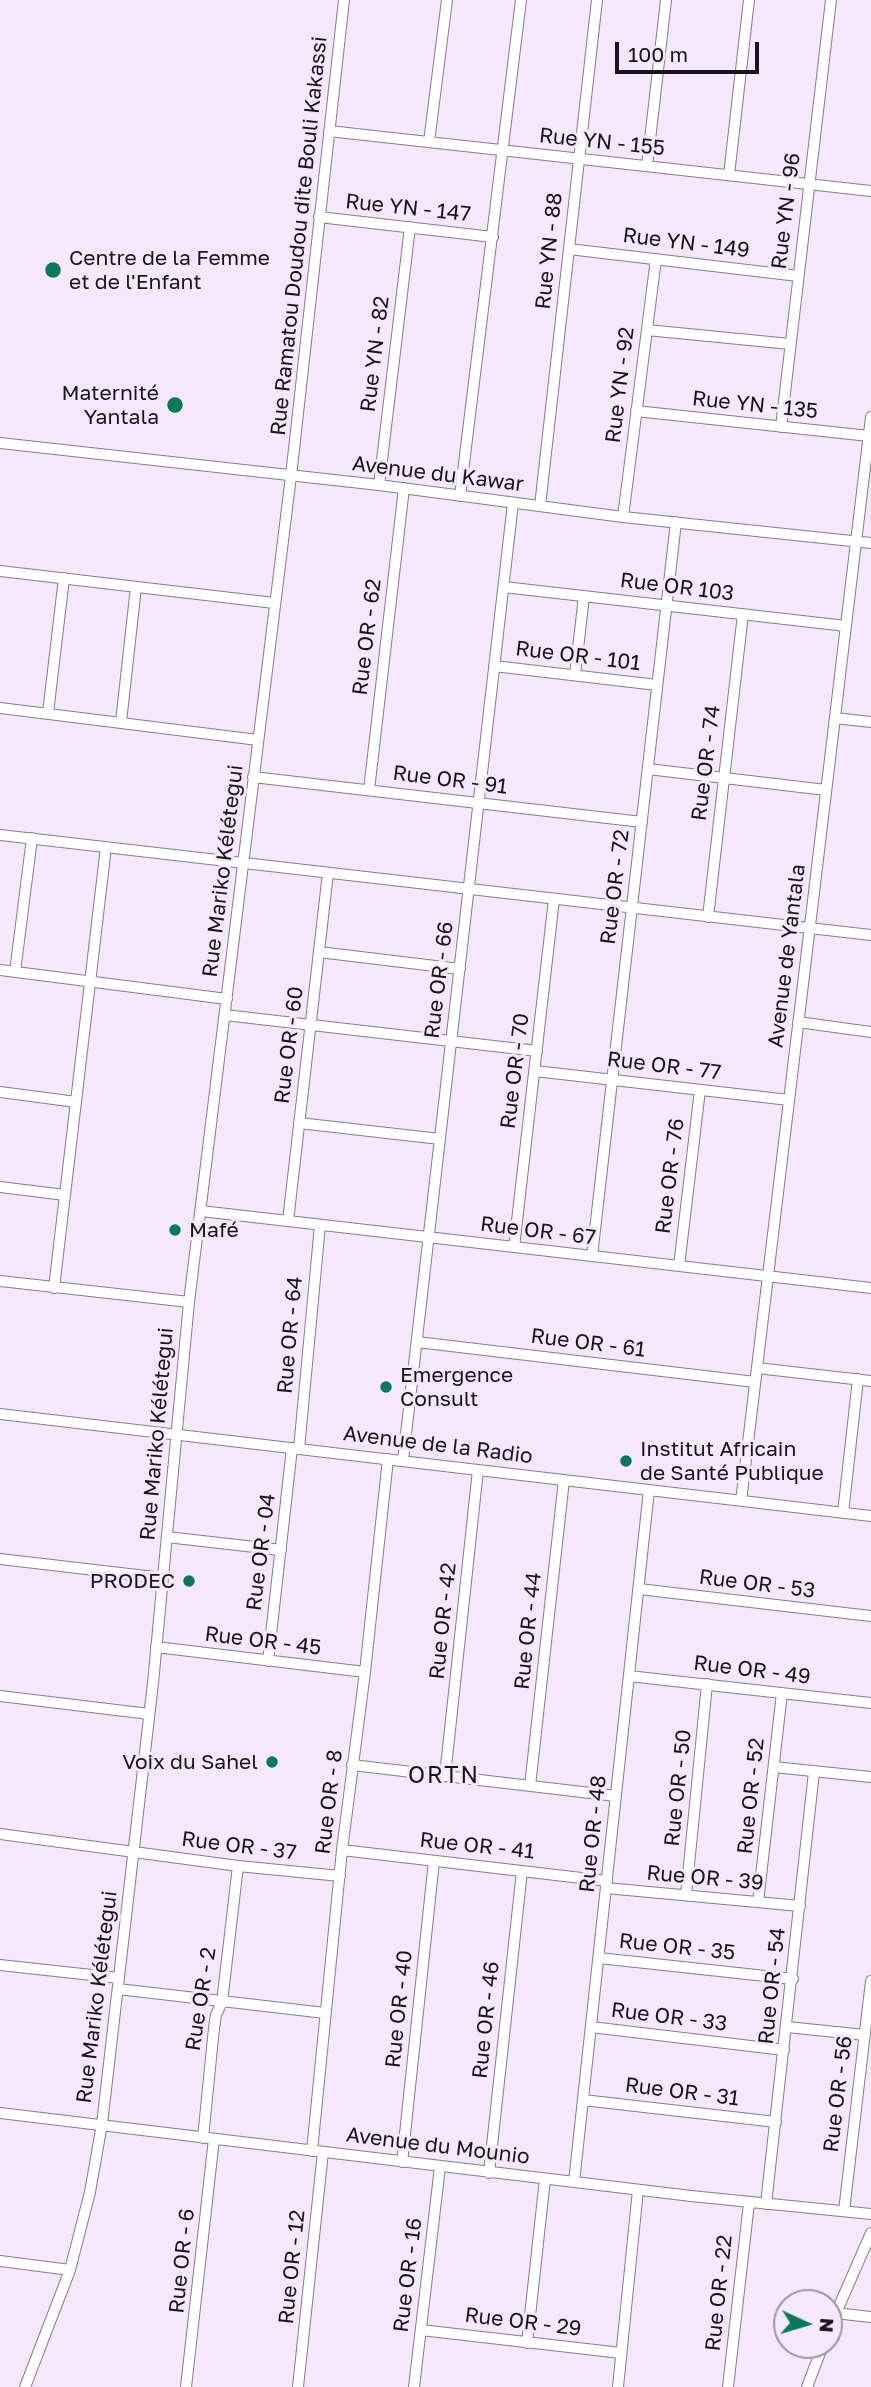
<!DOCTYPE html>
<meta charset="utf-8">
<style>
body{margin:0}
#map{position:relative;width:871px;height:2387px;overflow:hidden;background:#f5e7fc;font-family:"Golos Text",sans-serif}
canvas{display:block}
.north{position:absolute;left:773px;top:2289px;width:70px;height:70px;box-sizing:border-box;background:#f5e7fc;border:2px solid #9d93a2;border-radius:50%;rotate:94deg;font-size:19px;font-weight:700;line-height:28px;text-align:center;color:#19141b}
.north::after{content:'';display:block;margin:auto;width:24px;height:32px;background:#077b58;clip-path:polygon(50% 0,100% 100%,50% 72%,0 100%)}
.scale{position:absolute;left:615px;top:42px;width:144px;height:32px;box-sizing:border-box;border:4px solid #19141b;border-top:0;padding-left:9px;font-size:21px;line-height:24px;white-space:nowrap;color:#19141b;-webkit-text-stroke:5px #f5e7fc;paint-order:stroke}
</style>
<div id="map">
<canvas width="871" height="2387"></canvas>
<div class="north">N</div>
<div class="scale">100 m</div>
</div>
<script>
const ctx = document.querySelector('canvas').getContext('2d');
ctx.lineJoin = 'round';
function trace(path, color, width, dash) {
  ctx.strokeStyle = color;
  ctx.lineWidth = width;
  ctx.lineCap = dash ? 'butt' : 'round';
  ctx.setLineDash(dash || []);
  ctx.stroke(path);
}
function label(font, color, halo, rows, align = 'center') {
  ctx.font = font + ' "Golos Text",sans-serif';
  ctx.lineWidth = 6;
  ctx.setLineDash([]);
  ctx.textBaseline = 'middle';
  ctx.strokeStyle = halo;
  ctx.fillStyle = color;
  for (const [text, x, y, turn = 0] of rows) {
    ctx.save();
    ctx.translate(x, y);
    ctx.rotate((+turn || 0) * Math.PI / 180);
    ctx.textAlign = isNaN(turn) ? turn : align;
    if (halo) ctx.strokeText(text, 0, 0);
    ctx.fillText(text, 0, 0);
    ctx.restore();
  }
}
const minor = new Path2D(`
 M 329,131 L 871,191
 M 429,142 L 447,0
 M 647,166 L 666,0
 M 729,175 L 749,0
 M 319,217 L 493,237
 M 569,249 L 798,276
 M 647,330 L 790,344
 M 636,411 L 869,436
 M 781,427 L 831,0
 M 0,443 L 379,485 L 623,517 L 871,543
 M 379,485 L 410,227
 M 460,496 L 521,0
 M 540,506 L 597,0
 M 623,517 L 656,259
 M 0,571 L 274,603
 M 504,587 L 846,626
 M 494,666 L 657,685
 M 575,675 L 584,596
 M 0,708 L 258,740
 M 48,713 L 64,578
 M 835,718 L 871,722
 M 121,722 L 136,587
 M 648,769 L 826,790
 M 253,777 L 642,822
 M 369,790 L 404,488
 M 0,835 L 871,935
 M 708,917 L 743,614
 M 319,952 L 460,969
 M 0,970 L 227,999
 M 15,972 L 32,838
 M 225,1015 L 537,1051
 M 798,1022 L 871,1032
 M 535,1071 L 789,1100
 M 0,1092 L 76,1102
 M 299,1123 L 440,1139
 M 0,1187 L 65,1195
 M 201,1211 L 871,1288
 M 288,1221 L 328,873
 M 514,1247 L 554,899
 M 592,1256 L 676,522
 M 679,1266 L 700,1090
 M 0,1281 L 189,1302
 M 54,1288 L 106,847
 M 417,1342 L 755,1382
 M 757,1368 L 871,1381
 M 0,1414 L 871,1516
 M 299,1449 L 320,1225
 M 403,1460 L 513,503
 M 741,1501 L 871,417
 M 843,1513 L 858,1379
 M 167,1537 L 281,1550
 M 0,1559 L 163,1578
 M 639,1589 L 871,1616
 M 156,1647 L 365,1672
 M 268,1661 L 292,1448
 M 629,1676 L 871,1703
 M 0,1696 L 149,1714
 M 352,1765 L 616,1796
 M 774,1767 L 871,1777
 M 445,1776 L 478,1470
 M 530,1786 L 564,1480
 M 0,1834 L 238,1866 L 340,1876
 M 342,1850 L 607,1881
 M 606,1888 L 800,1906
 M 686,1895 L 707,1684
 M 758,1902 L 782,1693
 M 599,1958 L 793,1979
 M 0,1965 L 119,1978
 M 118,1989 L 325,2013
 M 591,2027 L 784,2050
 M 787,2027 L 865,2035
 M 583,2100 L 776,2122
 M 0,2113 L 691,2196 L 871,2214
 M 203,2138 L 214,2028 L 216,2015 L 222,2002 L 238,1866
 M 312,2151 L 342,1850 L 365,1672 L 388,1459
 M 402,2162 L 434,1861
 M 489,2173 L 522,1871
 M 574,2182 L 649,1490
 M 766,2204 L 814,1772
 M 844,2211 L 871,1981
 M 0,2261 L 70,2270
 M 835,2313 L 871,2317
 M 829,2329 L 871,2233
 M 421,2330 L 621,2353
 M 527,2343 L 545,2179
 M 25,2387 L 70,2270 L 90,2192 L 102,2124 L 153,1683 L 189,1302 L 291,476 L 344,0
 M 186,2387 L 214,2139
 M 298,2387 L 323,2152
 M 414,2387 L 440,2167
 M 618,2387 L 638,2190
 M 728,2387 L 749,2203
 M 807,2387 L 823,2345`);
const markers = [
 [53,270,9,"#077b58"],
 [175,405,9,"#077b58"],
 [175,1230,7,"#077b58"],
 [386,1387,7,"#077b58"],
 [626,1461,7,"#077b58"],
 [189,1581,7,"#077b58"],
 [272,1762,7,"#077b58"]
];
const streetNames = [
 ["Rue YN - 155",602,142,6],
 ["Rue YN - 147",408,208,6],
 ["Rue YN - 96",786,211,-83],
 ["Rue Ramatou Doudou dite Bouli Kakassi",299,236,-84],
 ["Rue YN - 149",686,243,7],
 ["Rue YN - 88",549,251,-84],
 ["Rue YN - 82",375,354,-83],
 ["Rue YN - 92",620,385,-83],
 ["Rue YN - 135",755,405,6],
 ["Avenue du Kawar",438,474,7],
 ["Rue OR 103",677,587,7],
 ["Rue OR - 62",367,637,-83],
 ["Rue OR - 101",578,656,7],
 ["Rue OR - 74",706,763,-83],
 ["Rue OR - 91",450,780,7],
 ["Rue Mariko Kélétegui",223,871,-83],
 ["Rue OR - 72",615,887,-83],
 ["Avenue de Yantala",787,956,-83],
 ["Rue OR - 66",439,980,-83],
 ["Rue OR - 60",289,1045,-83],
 ["Rue OR - 77",664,1066,7],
 ["Rue OR - 70",515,1071,-83],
 ["Rue OR - 76",670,1176,-83],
 ["Rue OR - 67",538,1231,7],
 ["Rue OR - 64",290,1335,-85],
 ["Rue OR - 61",588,1343,7],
 ["Rue Mariko Kélétegui",157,1434,-85],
 ["Avenue de la Radio",438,1445,7],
 ["Rue OR - 04",261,1552,-83],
 ["Rue OR - 53",757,1584,7],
 ["Rue OR - 42",443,1621,-84],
 ["Rue OR - 44",528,1631,-84],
 ["Rue OR - 45",263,1641,7],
 ["Rue OR - 49",752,1670,7],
 ["Rue OR - 50",678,1788,-84],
 ["Rue OR - 52",751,1796,-84],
 ["Rue OR - 8",329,1802,-83],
 ["Rue OR - 48",593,1834,-84],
 ["Rue OR - 37",239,1846,7],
 ["Rue OR - 41",477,1846,6],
 ["Rue OR - 39",705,1878,5],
 ["Rue OR - 35",677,1947,6],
 ["Rue OR - 54",772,1986,-84],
 ["Rue Mariko Kélétegui",97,1997,-83],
 ["Rue OR - 2",201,1999,-81],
 ["Rue OR - 40",399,2009,-84],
 ["Rue OR - 33",669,2017,7],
 ["Rue OR - 46",486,2020,-84],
 ["Rue OR - 31",682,2092,7],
 ["Rue OR - 56",838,2094,-83],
 ["Avenue du Mounio",438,2146,7],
 ["Rue OR - 6",182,2261,-84],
 ["Rue OR - 12",292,2267,-84],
 ["Rue OR - 16",408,2275,-83],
 ["Rue OR - 22",719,2293,-84],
 ["Rue OR - 29",523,2322,7]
];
const poiNames = [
 ["Centre de la Femme",69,258],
 ["et de l'Enfant",69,282],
 ["Maternité",159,393,"right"],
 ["Yantala",159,417,"right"],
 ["Mafé",189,1230],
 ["Emergence",400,1375],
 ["Consult",400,1399],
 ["Institut Africain",640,1449],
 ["de Santé Publique",640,1473],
 ["PRODEC",175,1581,"right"],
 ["Voix du Sahel",258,1762,"right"]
];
const neighbourhoodNames = [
 ["ORTN",444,1776]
];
trace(minor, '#887b8d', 12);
trace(minor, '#fff', 10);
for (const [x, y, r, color] of markers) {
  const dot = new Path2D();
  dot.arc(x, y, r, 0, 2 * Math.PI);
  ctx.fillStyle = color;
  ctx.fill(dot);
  trace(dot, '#f5e7fc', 2.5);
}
label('21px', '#19141b', '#f5e7fc', streetNames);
label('21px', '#19141b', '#f5e7fc', poiNames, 'left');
ctx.letterSpacing = '2px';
label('23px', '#19141b', '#f5e7fc', neighbourhoodNames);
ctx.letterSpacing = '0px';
</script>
